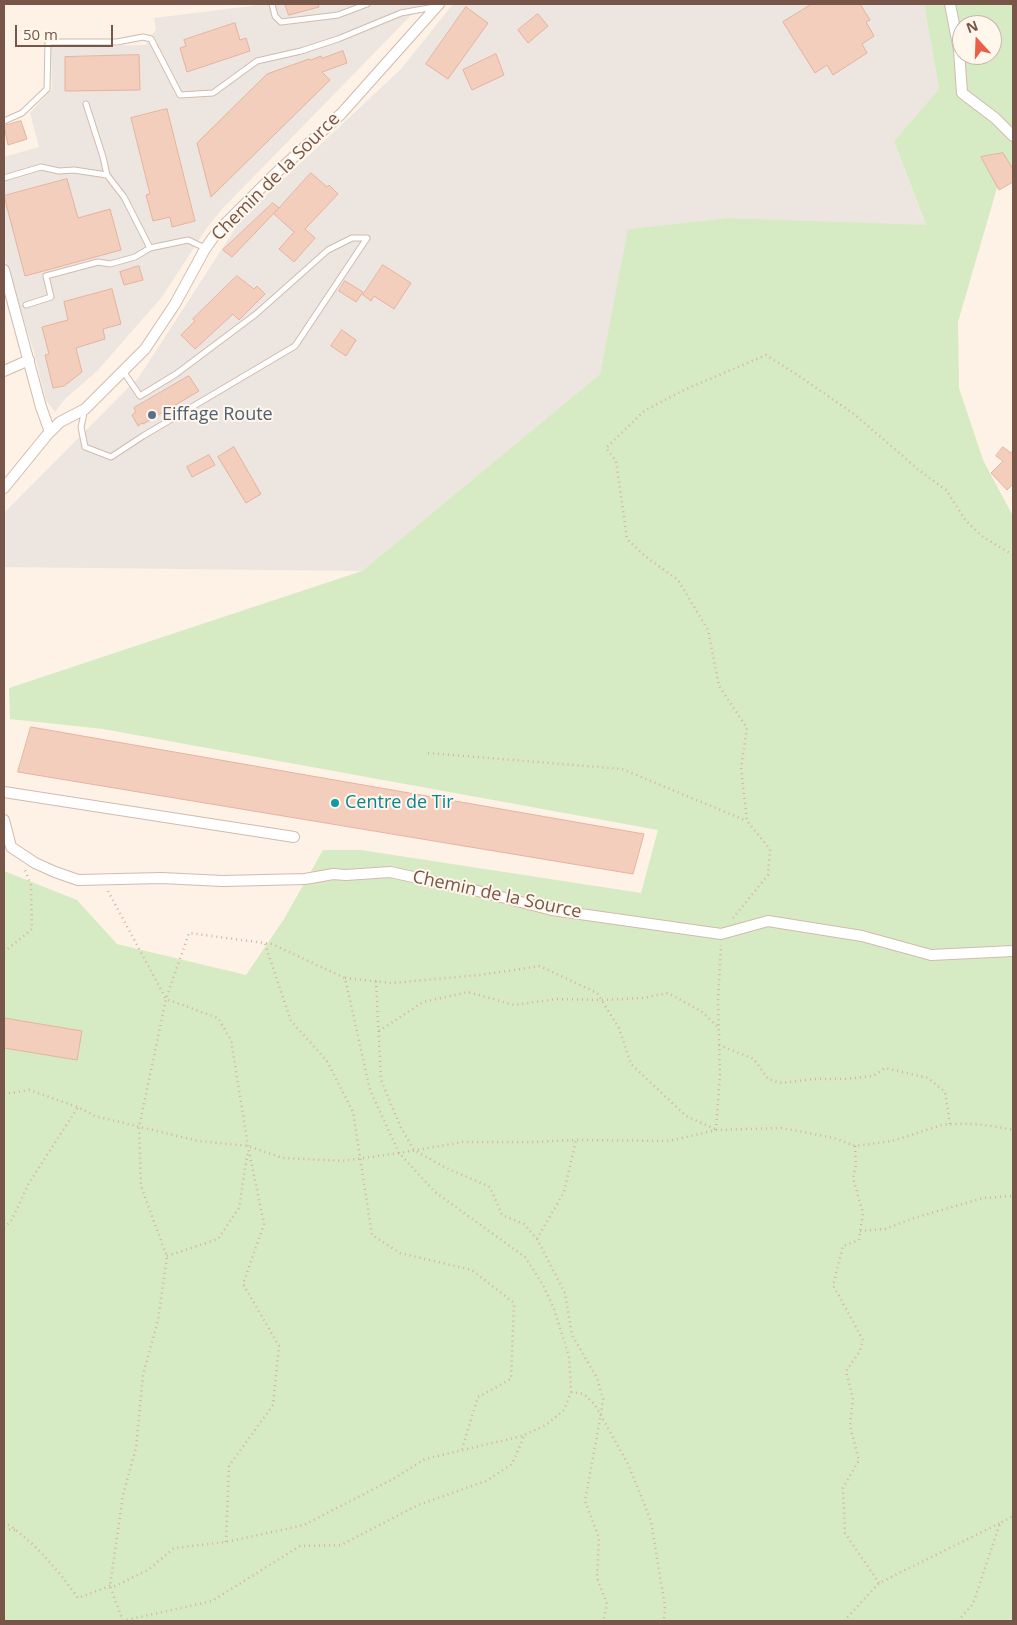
<!DOCTYPE html>
<style>
body{margin:0}
#map{position:relative;width:1017px;height:1625px;overflow:hidden;background:#fdf2e5;font-family:"Open Sans",sans-serif}
canvas{display:block}
.frame{position:absolute;inset:0;border:5px solid #775649;pointer-events:none}
.north{position:absolute;left:952px;top:15px;width:50px;height:50px;box-sizing:border-box;background:#fff6ec;border:1px solid #c9b6ab;border-radius:50%;rotate:340deg;font-size:14px;font-weight:700;line-height:20px;text-align:center;color:#775649}
.north::after{content:'';display:block;margin:auto;width:18px;height:22px;background:#ea6047;clip-path:polygon(50% 0,100% 100%,50% 72%,0 100%)}
.scale{position:absolute;left:15px;top:25px;width:98px;height:22px;box-sizing:border-box;border:2px solid #775649;border-top:0;padding-left:6px;font-size:15px;line-height:18px;white-space:nowrap;color:#775649;-webkit-text-stroke:4px #fff6ec;paint-order:stroke}
</style>
<div id="map">
<canvas width="1017" height="1625"></canvas>
<div class="frame"></div>
<div class="north">N</div>
<div class="scale">50 m</div>
</div>
<script>
const ctx = document.querySelector('canvas').getContext('2d');
ctx.lineJoin = 'round';
function fill(path, color) {
  ctx.fillStyle = color;
  ctx.fill(path, 'evenodd');
}
function trace(path, color, width, dash) {
  ctx.strokeStyle = color;
  ctx.lineWidth = width;
  ctx.lineCap = dash ? 'butt' : 'round';
  ctx.setLineDash(dash || []);
  ctx.stroke(path);
}
function label(font, color, halo, rows, align = 'center') {
  ctx.font = font + ' "Open Sans",sans-serif';
  ctx.lineWidth = 4;
  ctx.setLineDash([]);
  ctx.textBaseline = 'middle';
  ctx.strokeStyle = halo;
  ctx.fillStyle = color;
  for (const [text, x, y, turn = 0] of rows) {
    ctx.save();
    ctx.translate(x, y);
    ctx.rotate((+turn || 0) * Math.PI / 180);
    ctx.textAlign = isNaN(turn) ? turn : align;
    if (halo) ctx.strokeText(text, 0, 0);
    ctx.fillText(text, 0, 0);
    ctx.restore();
  }
}
const industrial = new Path2D(`
 M 252,4 L 422,4 L 221,210 L 206,229 L 162,297 L 97,371 L 64,400 L 55,412 L 46,400 L 33,349 L 4,256 L 4,157 L 39,147 L 30,113 L 52,89 L 51,47 L 146,45 L 156,29 L 154,18 L 252,6 Z
 M 453,4 L 924,4 L 939,89 L 894,141 L 926,226 L 728,218 L 629,229 L 600,374 L 362,571 L 4,567 L 4,513 L 139,377 L 242,218 L 401,69 Z`);
const green = new Path2D(`
 M 924,4 L 1013,4 L 1013,165 L 1001,174 L 958,322 L 959,388 L 983,460 L 1013,516 L 1013,1621 L 4,1621 L 4,871 L 77,900 L 117,944 L 246,975 L 284,919 L 323,850 L 361,850 L 641,893 L 658,830 L 103,729 L 10,719 L 9,688 L 362,571 L 600,374 L 628,229 L 728,218 L 926,225 L 894,141 L 939,89 ZM 962,25 L 992,25 L 992,55 L 962,55 Z`);
const building = new Path2D(`
 M 285,4 L 318,4 L 319,7 L 289,15 Z
 M 812,4 L 860,4 L 870,20 L 866,22 L 874,36 L 862,44 L 867,53 L 833,75 L 827,65 L 815,73 L 783,22 Z
 M 466,7 L 488,23 L 448,79 L 426,64 Z
 M 538,14 L 548,26 L 528,43 L 518,30 Z
 M 235,23 L 240,40 L 246,38 L 250,51 L 187,72 L 180,48 L 186,46 L 184,40 Z
 M 343,51 L 347,63 L 322,72 L 330,80 L 211,197 L 197,143 L 267,74 L 309,59 L 311,60 L 321,56 L 322,58 Z
 M 496,54 L 504,75 L 472,90 L 463,70 Z
 M 139,55 L 140,90 L 65,91 L 65,57 Z
 M 167,109 L 195,221 L 172,227 L 170,217 L 153,221 L 146,195 L 150,194 L 131,118 Z
 M 21,121 L 27,139 L 8,145 L 4,126 Z
 M 1003,153 L 1013,169 L 1013,182 L 999,190 L 981,157 Z
 M 311,173 L 327,187 L 329,185 L 338,194 L 305,229 L 315,238 L 294,262 L 279,249 L 294,232 L 274,214 Z
 M 67,179 L 78,218 L 110,209 L 121,250 L 25,276 L 4,196 Z
 M 273,203 L 279,208 L 232,257 L 223,250 Z
 M 383,265 L 411,283 L 394,309 L 374,296 L 371,301 L 363,295 Z
 M 139,266 L 143,280 L 124,285 L 120,272 Z
 M 237,276 L 254,289 L 257,286 L 265,294 L 239,320 L 233,314 L 195,349 L 181,335 L 195,321 L 193,319 Z
 M 345,281 L 363,292 L 356,302 L 339,291 Z
 M 112,289 L 121,324 L 103,329 L 105,339 L 76,348 L 82,372 L 64,386 L 53,388 L 45,355 L 49,354 L 42,327 L 68,320 L 64,302 Z
 M 342,330 L 356,340 L 346,356 L 331,346 Z
 M 189,376 L 199,391 L 143,424 L 142,423 L 138,426 L 132,415 L 136,412 L 134,408 Z
 M 234,447 L 261,494 L 246,503 L 218,457 Z
 M 1003,447 L 1011,453 L 1013,450 L 1013,484 L 1007,490 L 991,473 L 1003,461 L 996,456 Z
 M 209,455 L 215,465 L 192,477 L 187,467 Z
 M 31,727 L 644,834 L 633,874 L 18,772 Z
 M 4,1018 L 82,1031 L 77,1060 L 4,1048 Z`);
const path = new Path2D(`
 M 428,753 L 622,769 L 747,821
 M 108,891 L 166,999 L 189,933 L 272,944 L 345,978 L 370,1090 L 399,1153 L 463,1142 L 531,1142 L 576,1140 L 669,1141 L 716,1130 L 782,1128 L 834,1138 L 855,1146 L 892,1141 L 942,1125 C 966,1122 989,1125 1013,1130
 M 733,918 L 768,875 L 770,849 L 747,821 L 741,768 L 747,728 L 719,686 L 708,630 L 678,580 L 645,556 L 627,539 L 616,461 L 606,448 L 644,411 L 684,390 L 766,355 L 799,376 L 854,414 L 920,471 L 946,490 L 966,521 L 983,537 L 1013,555
 M 265,944 L 291,1021 L 327,1061 L 353,1112 L 372,1235 L 400,1253 L 472,1270 L 514,1303 L 511,1379 L 478,1397 L 462,1449
 M 4,952 L 32,929 L 31,885 L 25,870
 M 345,978 L 391,983 L 480,975 L 540,966 L 597,993 L 619,1028 L 631,1064 L 686,1116 L 715,1129
 M 376,981 L 381,1080 L 401,1128 L 414,1150 L 444,1167 L 490,1187 L 502,1215 L 524,1224 L 537,1239 L 565,1293 L 572,1335 L 597,1378 L 603,1399 L 601,1414 L 585,1501 L 599,1538 L 597,1578 L 607,1604 L 603,1621
 M 379,1031 L 423,1002 L 468,992 L 514,1005 L 557,999 L 602,1000 L 643,998 L 668,993 L 701,1011 L 719,1028
 M 719,1045 L 754,1059 L 768,1079 L 780,1083 L 814,1079 L 844,1079 L 873,1076 L 885,1068 L 928,1078 L 945,1092 L 950,1124
 M 4,1094 L 29,1090 L 78,1107 L 95,1116 L 198,1141 L 248,1146 L 283,1158 L 342,1161 L 399,1153 L 435,1192 L 525,1257 L 543,1285 L 554,1309 L 569,1356 L 571,1392 L 564,1410 L 546,1425 L 522,1436 L 425,1459 L 393,1479 L 304,1525 L 226,1542 L 174,1548 L 148,1570 L 115,1586 L 110,1586 L 78,1598 C 57,1569 34,1541 4,1522
 M 716,1130 L 720,1075 L 718,1001 L 721,945
 M 855,1146 L 856,1164 L 853,1178 L 863,1213 L 859,1240 L 843,1246 L 833,1285 L 863,1340 L 860,1351 L 846,1371 L 853,1398 L 850,1426 L 859,1460 L 843,1488 L 845,1533 L 879,1583
 M 4,1228 L 11,1221 L 29,1183 L 78,1107
 M 860,1231 L 885,1229 L 914,1218 L 983,1198 L 1013,1196
 M 537,1239 L 564,1192 L 576,1140
 M 167,1256 L 218,1239 L 239,1208 L 248,1150
 M 571,1392 L 584,1394 L 595,1405 L 628,1464 L 651,1521 L 665,1607 L 664,1621
 M 4,1529 L 15,1530
 M 122,1621 L 212,1601 L 300,1546 L 341,1545 L 418,1505 L 486,1481 L 512,1464 L 524,1436
 M 123,1621 L 110,1586 L 123,1495 L 136,1448 L 143,1375 L 158,1320 L 167,1257 L 141,1186 L 139,1127 L 166,999 L 218,1018 L 231,1040 L 248,1146 L 264,1224 L 243,1284 L 279,1346 L 273,1405 L 229,1466 L 226,1542
 M 844,1621 L 879,1583 L 1000,1523
 M 958,1621 L 973,1604 L 1000,1523 L 1013,1516`);
const lane = new Path2D(`
 M 272,4 L 275,16 L 281,22 L 338,15 L 367,4
 M 86,104 L 103,157 L 107,175 L 124,197 L 150,248 L 188,240 L 205,248
 M 4,121 L 22,113 L 47,89 L 48,42 L 117,42 L 143,37 L 151,39 L 180,95 L 213,93 L 257,61 L 301,51 L 338,39 L 401,13 L 434,7
 M 4,178 L 41,167 L 59,171 L 74,170 L 107,175
 M 26,305 L 51,297 L 46,276 L 98,262 L 110,264 L 135,257 L 150,248
 M 85,409 L 81,427 L 85,447 L 111,457 L 143,436 L 295,346 L 367,238 L 352,238 L 328,250 L 256,314 L 176,374 L 140,396 L 123,371`);
const street = new Path2D(`
 M 950,4 L 959,50 L 962,93 L 995,118 L 1013,136
 M 4,270 L 41,407 L 50,432
 M 4,371 L 29,360
 M 4,488 L 47,435 L 60,422 L 85,409 L 145,349 L 175,304 L 205,249 L 217,232 L 274,175 L 341,114 L 439,4
 M 4,792 L 294,837
 M 4,820 L 11,847 L 35,863 L 55,872 L 78,880 L 161,878 L 223,881 L 305,879 L 333,874 L 346,875 L 390,872 L 474,890 L 552,910 L 721,934 L 768,921 L 862,936 L 931,955 L 1013,951`);
const markers = [
 [152,415,5,"#5c6f8a"],
 [335,803,5,"#0f9aa8"]
];
const streetNames = [
 ["Chemin de la Source",276,177,-45],
 ["Chemin de la Source",497,895,12]
];
const serviceNames = [
 ["Eiffage Route",162,415]
];
const cultureNames = [
 ["Centre de Tir",345,803]
];
fill(industrial, '#ede5df');
fill(green, '#d6ebc3');
fill(building, '#f3cebc');
trace(building, '#e6b39c', 1);
trace(lane, '#d1bbad', 7);
trace(street, '#d1bbad', 12);
trace(path, '#d8b19f', 2.5, [1, 4]);
trace(lane, '#fff', 5);
trace(street, '#fff', 10);
for (const [x, y, r, color] of markers) {
  const dot = new Path2D();
  dot.arc(x, y, r, 0, 2 * Math.PI);
  ctx.fillStyle = color;
  ctx.fill(dot);
  trace(dot, '#fff6ec', 2);
}
label('18px', '#775649', '#fff6ec', streetNames);
label('18px', '#4e5e75', '#fff6ec', serviceNames, 'left');
label('18px', '#0d838f', '#fff6ec', cultureNames, 'left');
</script>
